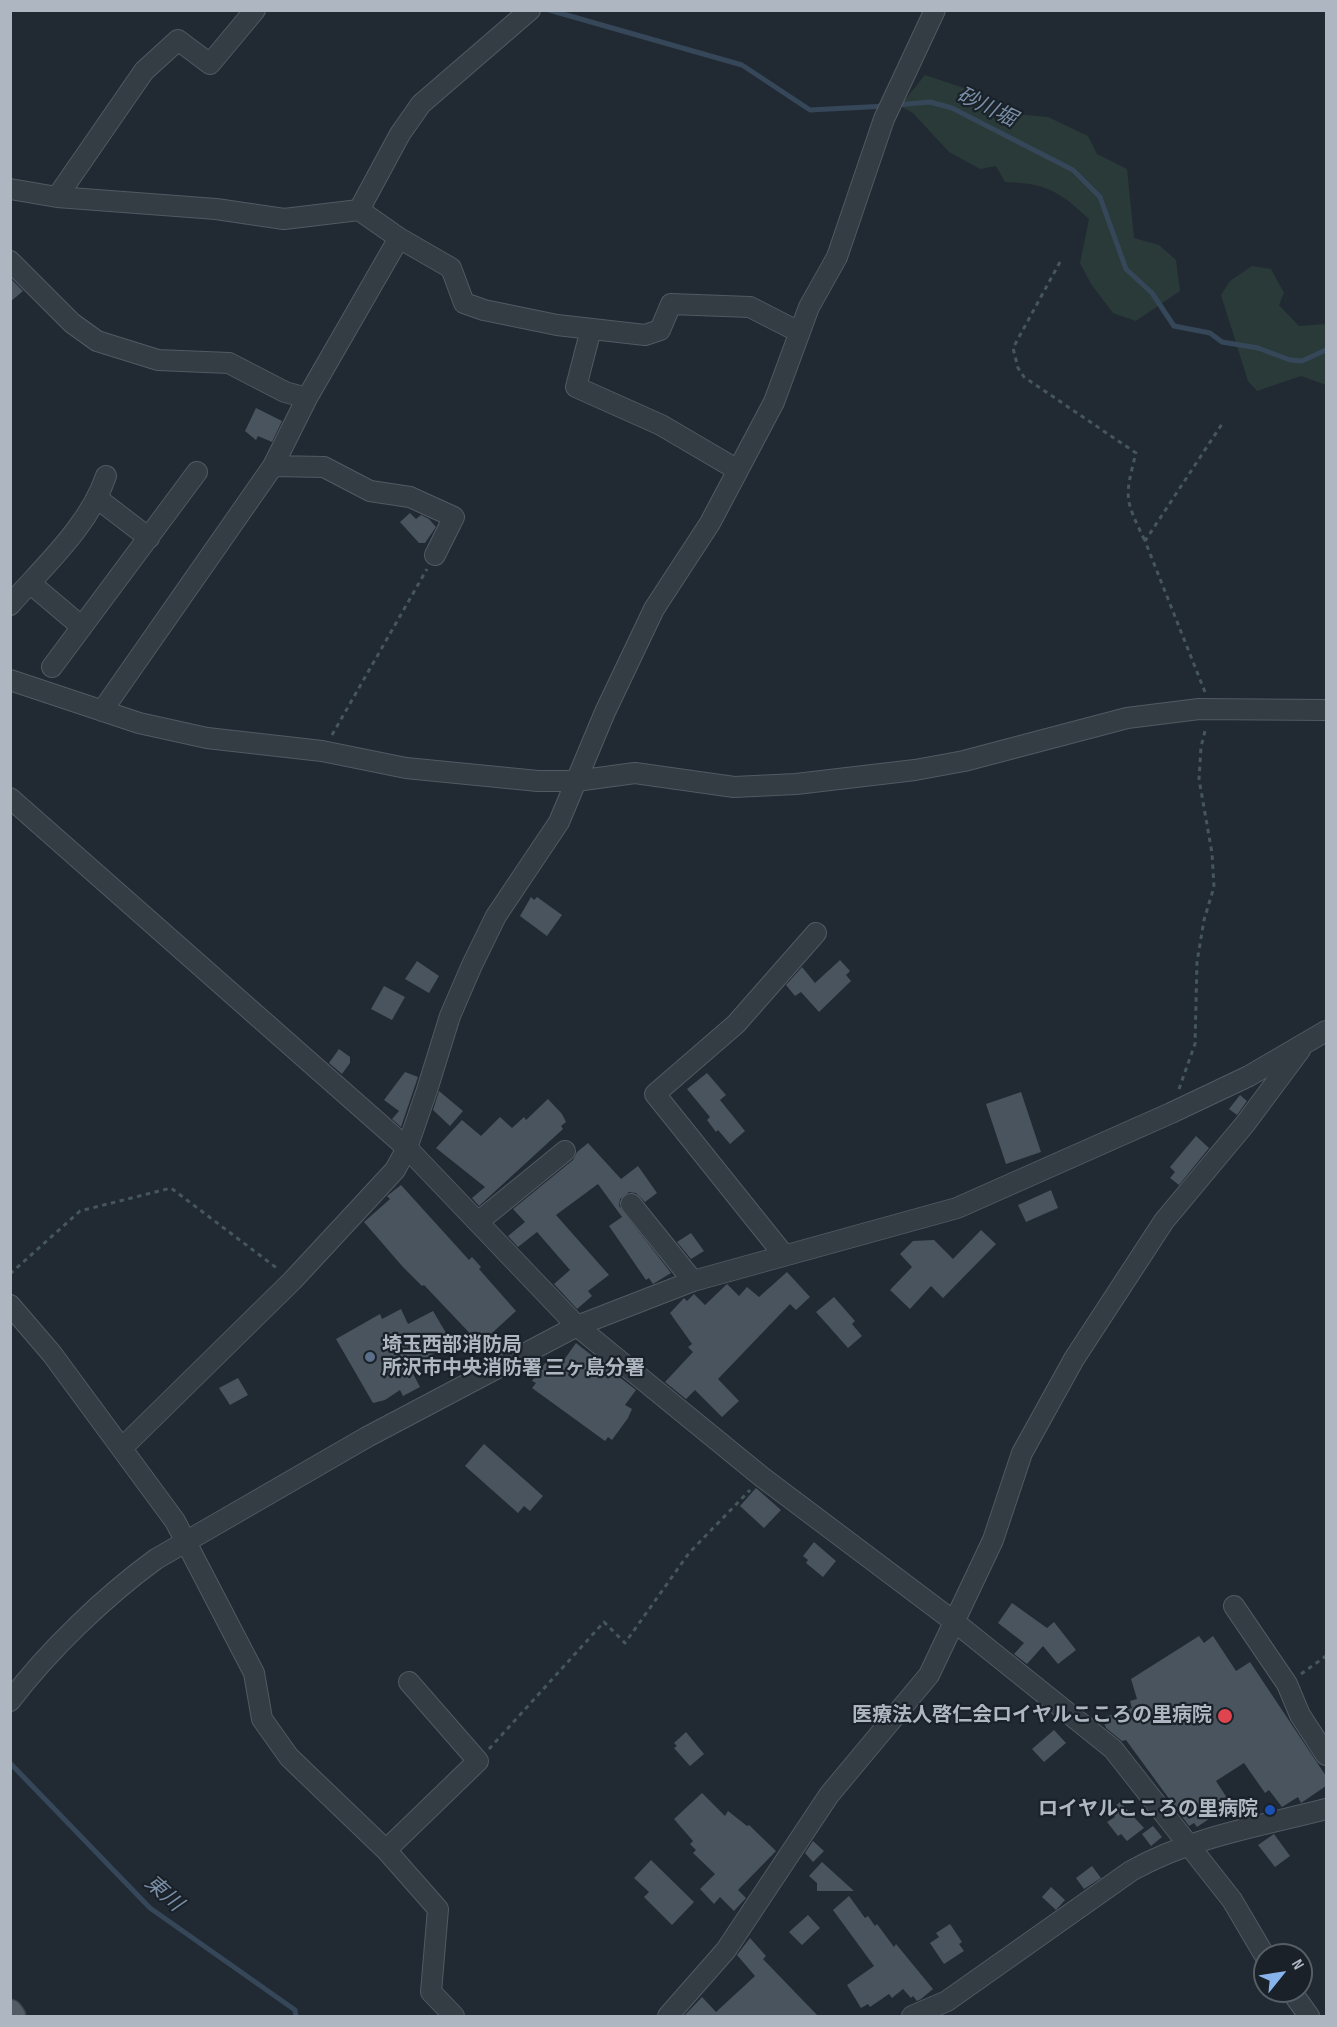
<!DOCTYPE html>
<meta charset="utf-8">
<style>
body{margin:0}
#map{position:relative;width:1337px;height:2027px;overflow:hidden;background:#212a33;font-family:"Sofia Sans Condensed",sans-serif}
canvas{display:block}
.frame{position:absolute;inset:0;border:12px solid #aeb6c1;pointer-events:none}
.north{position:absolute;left:1253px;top:1943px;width:60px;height:60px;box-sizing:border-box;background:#1a2128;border:2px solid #555d65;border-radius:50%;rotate:60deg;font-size:16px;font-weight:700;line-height:24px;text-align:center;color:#aeb6c1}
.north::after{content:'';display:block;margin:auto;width:21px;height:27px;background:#88b4ec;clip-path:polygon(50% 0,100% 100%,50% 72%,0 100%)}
</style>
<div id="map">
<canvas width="1337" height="2027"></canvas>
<div class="frame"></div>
<div class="north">N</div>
</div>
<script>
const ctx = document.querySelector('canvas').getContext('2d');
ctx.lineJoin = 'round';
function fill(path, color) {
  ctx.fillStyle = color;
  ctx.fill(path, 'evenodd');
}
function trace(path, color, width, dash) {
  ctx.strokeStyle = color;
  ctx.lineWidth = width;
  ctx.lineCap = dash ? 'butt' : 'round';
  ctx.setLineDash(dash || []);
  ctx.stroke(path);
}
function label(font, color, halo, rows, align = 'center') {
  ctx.font = font + ' "Sofia Sans Condensed","Noto Sans JP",sans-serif';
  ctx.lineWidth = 4.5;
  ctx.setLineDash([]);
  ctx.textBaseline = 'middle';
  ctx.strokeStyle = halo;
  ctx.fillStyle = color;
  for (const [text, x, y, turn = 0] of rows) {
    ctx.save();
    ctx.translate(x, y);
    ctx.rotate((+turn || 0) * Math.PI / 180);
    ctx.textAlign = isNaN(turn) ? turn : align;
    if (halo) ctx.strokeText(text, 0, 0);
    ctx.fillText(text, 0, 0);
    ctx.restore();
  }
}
const green = new Path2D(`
 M 925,75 L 967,89 L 993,112 L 1048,117 L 1088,136 L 1097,154 L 1127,169 L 1134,238 L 1159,245 L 1176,260 L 1180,291 L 1136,321 L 1113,313 L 1091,284 L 1080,263 L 1089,219 C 1059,191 1046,183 1005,182 L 996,166 L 980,169 L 949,152 L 913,113 L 900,106 Z
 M 1252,266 L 1271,269 L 1284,293 L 1279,305 L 1299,326 L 1326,324 L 1326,385 L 1301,376 L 1257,391 L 1248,381 L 1221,295 L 1230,281 Z`);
const stream = new Path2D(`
 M 549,10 L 742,65 L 810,110 L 886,106
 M 895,105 L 930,102 L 952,108 L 1073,170 L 1100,197 L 1126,269 L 1152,293 L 1174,326 L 1210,333 L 1222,342 L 1258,348 L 1290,360 L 1302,361 L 1326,350
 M 10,1763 L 150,1908 L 295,2010 L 296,2016`);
const building = new Path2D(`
 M 10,278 L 23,291 L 10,302 Z
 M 256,408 L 282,421 L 272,442 L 258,436 L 256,440 L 245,431 Z
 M 410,513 L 416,519 L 421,515 L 429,519 L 436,527 L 425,543 L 419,543 L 400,522 Z
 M 531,897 L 534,900 L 537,897 L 562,915 L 547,936 L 520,916 Z
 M 840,960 L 850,971 L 846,975 L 851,981 L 819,1012 L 801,992 L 795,996 L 786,985 L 802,967 L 815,983 Z
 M 417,961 L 439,976 L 429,993 L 405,979 Z
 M 384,986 L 405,997 L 392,1020 L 371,1009 Z
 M 339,1049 L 350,1057 L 350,1063 L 342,1074 L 329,1063 Z
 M 405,1072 L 418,1077 L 401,1127 L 392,1119 L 399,1111 L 384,1100 Z
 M 707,1073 L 726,1095 L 720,1100 L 745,1131 L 730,1144 L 718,1130 L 716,1132 L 707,1120 L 710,1117 L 687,1089 Z
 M 439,1091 L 463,1111 L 450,1126 L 433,1110 Z
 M 1021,1092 L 1041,1152 L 1006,1164 L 986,1104 Z
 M 1240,1095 L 1247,1101 L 1237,1115 L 1229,1109 Z
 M 548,1099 L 562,1114 L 566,1122 L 561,1126 L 563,1129 L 479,1206 L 472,1198 L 485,1187 L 436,1148 L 462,1120 L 481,1136 L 500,1117 L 512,1128 L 524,1117 L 526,1120 Z
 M 1196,1136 L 1209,1148 L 1179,1185 L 1170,1178 L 1175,1172 L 1170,1167 Z
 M 588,1143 L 621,1179 L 638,1166 L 657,1193 L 645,1202 L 636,1193 L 629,1192 L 620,1199 L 619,1206 L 671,1273 L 653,1284 L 649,1278 L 646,1280 L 609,1226 L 622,1217 L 598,1184 L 556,1215 L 609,1275 L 588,1291 L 592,1296 L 577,1309 L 554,1284 L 570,1270 L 537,1232 L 518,1247 L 508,1236 L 525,1222 L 513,1209 L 573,1160 L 577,1152 Z
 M 401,1185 L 469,1260 L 472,1257 L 481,1267 L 479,1269 L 516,1311 L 480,1344 L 424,1285 L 422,1286 L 402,1266 L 364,1222 L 390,1199 L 387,1196 Z
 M 1051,1190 L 1058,1208 L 1026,1222 L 1018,1205 Z
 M 981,1230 L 996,1244 L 943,1298 L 931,1286 L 910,1309 L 890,1290 L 912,1267 L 900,1254 L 913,1241 L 934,1240 L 953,1259 Z
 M 691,1233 L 704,1251 L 691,1259 L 677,1242 Z
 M 787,1272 L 810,1297 L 796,1310 L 790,1304 L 718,1379 L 739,1401 L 722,1417 L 695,1390 L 686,1399 L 665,1382 L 693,1352 L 688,1347 L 692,1344 L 670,1313 L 684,1298 L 687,1301 L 694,1294 L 705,1305 L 727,1284 L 739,1296 L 747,1287 L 759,1297 Z
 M 834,1297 L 855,1321 L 852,1324 L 862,1336 L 848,1348 L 816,1312 Z
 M 401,1309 L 408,1324 L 433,1311 L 452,1343 L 410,1368 L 420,1387 L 403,1396 L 400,1390 L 385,1400 L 373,1403 L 336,1339 L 380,1314 L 382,1319 Z
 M 576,1343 L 636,1390 L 625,1405 L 632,1409 L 628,1418 L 612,1440 L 608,1437 L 605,1441 L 532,1388 L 536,1383 L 532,1381 L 548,1359 L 559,1367 Z
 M 238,1378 L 248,1395 L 230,1405 L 219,1388 Z
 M 484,1444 L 543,1496 L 530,1511 L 524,1506 L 518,1513 L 465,1466 Z
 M 756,1488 L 781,1510 L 764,1528 L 740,1506 Z
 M 814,1542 L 836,1561 L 823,1577 L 806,1563 L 808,1560 L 803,1556 Z
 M 1012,1603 L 1047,1628 L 1054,1622 L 1076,1650 L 1058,1664 L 1043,1646 L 1027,1664 L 1014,1654 L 1024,1643 L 998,1623 Z
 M 1199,1636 L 1204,1643 L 1213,1636 L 1236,1671 L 1250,1662 L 1326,1776 L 1326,1786 L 1301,1803 L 1298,1797 L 1282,1807 L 1269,1790 L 1265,1793 L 1244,1763 L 1216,1781 L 1227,1798 L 1223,1801 L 1227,1807 L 1197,1827 L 1194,1823 L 1189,1826 L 1126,1740 L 1122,1741 L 1106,1728 L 1102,1718 L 1132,1708 L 1130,1701 L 1137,1699 L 1131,1679 Z
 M 1054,1730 L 1066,1743 L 1044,1762 L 1032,1749 Z
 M 686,1732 L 704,1754 L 690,1766 L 674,1748 L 677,1746 L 674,1743 Z
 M 702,1793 L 725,1816 L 728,1811 L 747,1826 L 749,1825 L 776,1851 L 738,1890 L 746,1898 L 734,1911 L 720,1897 L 714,1904 L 700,1889 L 715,1874 L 693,1853 L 696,1850 L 690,1844 L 693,1841 L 674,1819 Z
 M 1120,1802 L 1144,1828 L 1127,1841 L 1121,1834 L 1118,1836 L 1107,1822 L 1115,1817 L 1110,1811 Z
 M 1153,1826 L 1162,1837 L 1151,1846 L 1142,1834 Z
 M 1274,1834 L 1290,1856 L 1275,1867 L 1258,1845 Z
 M 813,1841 L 824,1851 L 813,1862 L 805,1853 Z
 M 651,1860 L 694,1902 L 672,1925 L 644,1897 L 649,1892 L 634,1878 Z
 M 822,1862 L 854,1891 L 817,1891 L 817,1883 L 809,1876 Z
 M 1092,1866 L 1101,1878 L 1084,1889 L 1076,1878 Z
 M 1051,1887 L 1065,1900 L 1056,1910 L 1042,1897 Z
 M 849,1896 L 865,1918 L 868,1916 L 875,1926 L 877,1924 L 894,1947 L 896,1944 L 933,1989 L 921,1999 L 917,2001 L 913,1996 L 911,1998 L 903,1989 L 892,1998 L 889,1994 L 870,2007 L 868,2004 L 861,2008 L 847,1985 L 874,1966 L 833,1910 Z
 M 808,1915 L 820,1928 L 802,1945 L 789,1932 Z
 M 950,1924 L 962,1942 L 959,1944 L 964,1951 L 944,1964 L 930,1943 L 939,1937 L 936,1933 Z
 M 750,1938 L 766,1956 L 763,1959 L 818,2016 L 684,2016 L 702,1997 L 716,2012 L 755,1976 L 737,1955 Z`);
const path = new Path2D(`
 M 1060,262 L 1013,348 L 1018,368 L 1024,377 L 1136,453 C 1124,499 1125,499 1145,541
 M 1205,692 L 1145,541 L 1222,424
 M 332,735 L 427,569
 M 1179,1089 L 1195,1044 L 1197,962 L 1204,920 L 1214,887 L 1212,853 L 1199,779 L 1201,747 L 1206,727
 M 10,1274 L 80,1211 L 171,1188 L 278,1269
 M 1301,1674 L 1326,1656
 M 489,1749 L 604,1622 L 625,1643 L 689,1553 L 750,1490`);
const minor = new Path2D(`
 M 10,189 L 57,197 L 216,209 L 284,219 L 359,210 L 400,134 L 421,104 L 530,10
 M 57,197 L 144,71 L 178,40 L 210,64 L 255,10
 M 359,210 L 399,238 L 451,268 L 464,303 L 484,310 L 557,325 L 645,335 L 660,330 L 671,304 L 750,307 L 799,332
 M 10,261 L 72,323 L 97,341 L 158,360 L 229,363 L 285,392 L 307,398
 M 591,329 L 576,387 L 661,425 L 736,469
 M 273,466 L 324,467 L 370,491 L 410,497 L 454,517 L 435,555
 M 98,499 L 149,538
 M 30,583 L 82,627
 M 10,605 C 44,566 89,526 106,476
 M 52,667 L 197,472
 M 10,680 L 139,723 L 207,738 L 322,751 L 406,768 L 538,781 L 576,781 L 635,773 L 734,787 L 796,784 L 915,770 L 964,761 L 1127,718 L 1199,709 L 1326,710
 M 102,711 L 273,466 L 307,398 L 399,238
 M 10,798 L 407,1148 L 577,1326 L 762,1477 L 956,1623 L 1113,1749 L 1232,1900 L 1265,1956
 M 631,1204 L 693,1281
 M 478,1222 L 565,1151
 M 784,1255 L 655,1094 L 736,1024 L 816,933
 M 10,1305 L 52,1354 L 175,1521 L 254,1673 L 262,1719 L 289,1757 L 386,1850 L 438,1909 L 431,1992 L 454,2016
 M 122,1448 L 293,1280 L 395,1170 L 407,1148 L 427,1090 L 450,1016 L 472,965 L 496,916 L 559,822 L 605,712 L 654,609 L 710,523 L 774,402 L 809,307 L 837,257 L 884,119 L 935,10
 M 1234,1606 L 1287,1684 L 1300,1715 L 1326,1755
 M 10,1701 C 49,1650 104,1597 156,1559 L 367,1437 L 577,1326 L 693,1281 L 957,1208 L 1171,1113 L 1249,1076 L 1326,1031
 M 386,1850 L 478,1761 L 409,1682
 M 1291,1991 L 1309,2016
 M 668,2016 L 726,1950 L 829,1795 L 929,1675 L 993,1540 L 1022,1453 L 1074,1359 L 1164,1221 L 1245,1124 L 1300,1050
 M 912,2016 L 947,2001 L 1131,1871 C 1191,1837 1260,1826 1326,1809`);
const major = new Path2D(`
 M 10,2012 L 13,2016`);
const markers = [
 [370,1357,6,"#5c6f8a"],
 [1225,1716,8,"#e0444e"],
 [1270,1810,6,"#1a4fb4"]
];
const poiNames = [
 ["埼玉西部消防局",382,1346,"left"],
 ["所沢市中央消防署 三ヶ島分署",382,1369,"left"],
 ["医療法人啓仁会ロイヤルこころの里病院",1212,1716],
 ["ロイヤルこころの里病院",1258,1810]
];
const waterNames = [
 ["砂川堀",986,108,26],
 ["東川",163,1894,41]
];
fill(green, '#293a39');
trace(stream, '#364759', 5);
fill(building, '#49545f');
trace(minor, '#525962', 22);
trace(major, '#3e454e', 27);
trace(path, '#465759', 3, [4.5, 4.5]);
trace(minor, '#343c44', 20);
trace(major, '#525b64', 24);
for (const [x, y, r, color] of markers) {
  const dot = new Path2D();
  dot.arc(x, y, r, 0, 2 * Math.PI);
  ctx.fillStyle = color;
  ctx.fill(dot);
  trace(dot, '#1a2128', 2);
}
label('bold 20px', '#aeb6c1', '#1a2128', poiNames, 'right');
label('italic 21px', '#798fa7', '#1a2128', waterNames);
</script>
